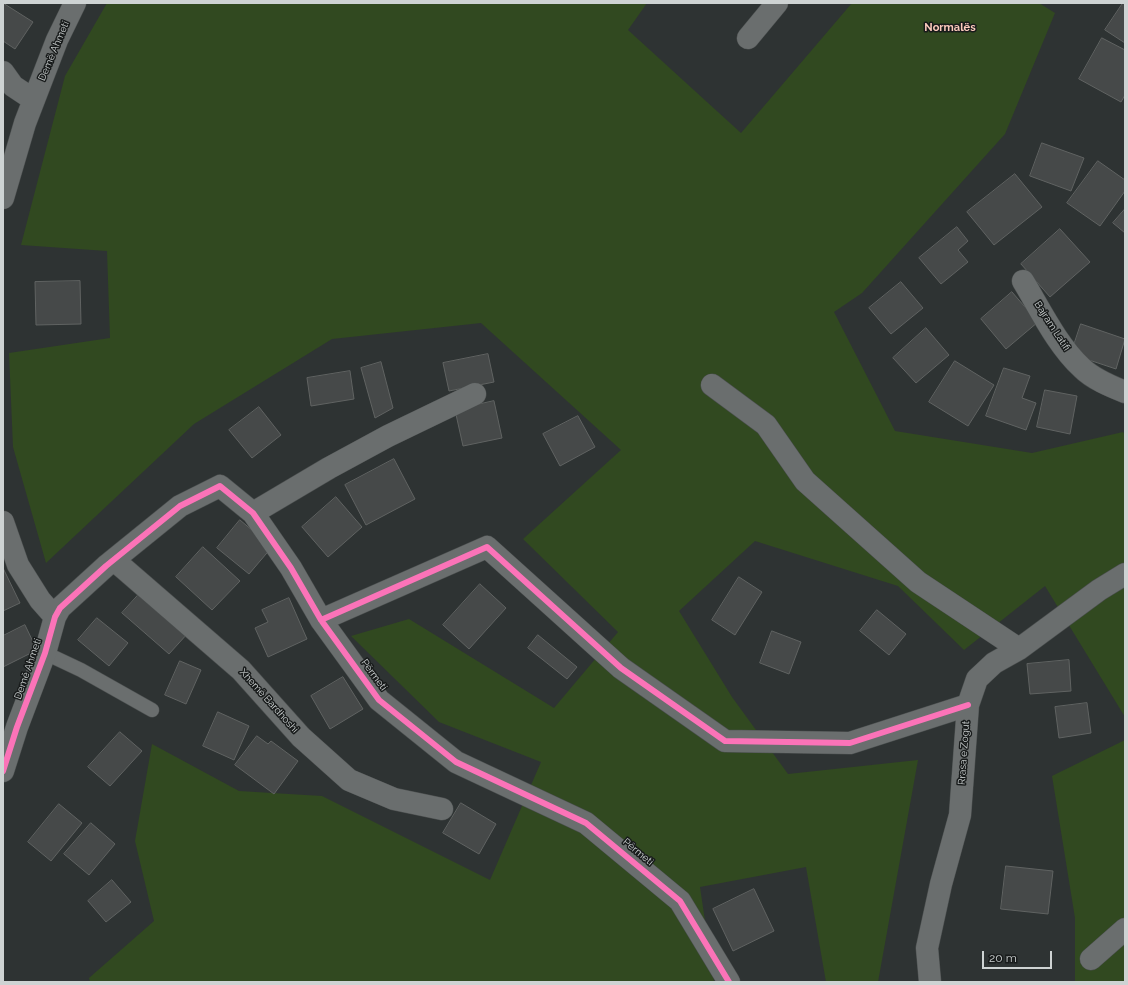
<!DOCTYPE html>
<meta charset="utf-8">
<style>
body{margin:0}
#map{position:relative;width:1128px;height:985px;overflow:hidden;background:#2e3333;font-family:Raleway,sans-serif}
canvas{display:block}
.frame{position:absolute;inset:0;border:4px solid #ced3d3;pointer-events:none}
.scale{position:absolute;left:982px;top:951px;width:70px;height:18px;box-sizing:border-box;border:2px solid #ced3d3;border-top:0;padding-left:5px;font-size:12px;line-height:14px;white-space:nowrap;color:#ced3d3;-webkit-text-stroke:3px #181b1b;paint-order:stroke}
</style>
<div id="map">
<canvas width="1128" height="985"></canvas>
<div class="frame"></div>
<div class="scale">20 m</div>
</div>
<script>
const ctx = document.querySelector('canvas').getContext('2d');
ctx.lineJoin = 'round';
function fill(path, color) {
  ctx.fillStyle = color;
  ctx.fill(path, 'evenodd');
}
function trace(path, color, width, dash) {
  ctx.strokeStyle = color;
  ctx.lineWidth = width;
  ctx.lineCap = dash ? 'butt' : 'round';
  ctx.setLineDash(dash || []);
  ctx.stroke(path);
}
function label(font, color, halo, rows, align = 'center') {
  ctx.font = font + ' Raleway,sans-serif';
  ctx.lineWidth = 3;
  ctx.setLineDash([]);
  ctx.textBaseline = 'middle';
  ctx.strokeStyle = halo;
  ctx.fillStyle = color;
  for (const [text, x, y, turn = 0] of rows) {
    ctx.save();
    ctx.translate(x, y);
    ctx.rotate((+turn || 0) * Math.PI / 180);
    ctx.textAlign = isNaN(turn) ? turn : align;
    if (halo) ctx.strokeText(text, 0, 0);
    ctx.fillText(text, 0, 0);
    ctx.restore();
  }
}
const green = new Path2D(`
 M 107,3 L 647,3 L 628,30 L 741,133 L 852,3 L 1039,3 L 1055,13 L 1005,134 L 862,293 L 834,312 L 895,431 L 1032,453 L 1123,432 L 1125,435 L 1125,717 L 1045,586 L 964,650 L 898,586 L 755,541 L 679,611 L 732,697 L 788,774 L 918,760 L 878,982 L 826,982 L 806,867 L 700,887 L 714,982 L 90,982 L 89,978 L 154,921 L 135,841 L 152,744 L 239,791 L 322,796 L 490,880 L 541,762 L 439,722 L 351,636 L 409,619 L 554,708 L 618,632 L 523,539 L 621,450 L 481,323 L 332,339 L 194,424 L 46,563 L 13,447 L 9,353 L 110,338 L 107,251 L 21,245 L 65,76 Z
 M 1125,740 L 1125,982 L 1075,982 L 1075,918 L 1052,776 Z`);
const building = new Path2D(`
 M 3,3 L 33,22 L 15,49 L 3,41 Z
 M 1123,3 L 1125,3 L 1125,43 L 1105,30 Z
 M 1102,38 L 1125,50 L 1125,95 L 1121,102 L 1079,79 Z
 M 1042,143 L 1084,158 L 1071,191 L 1030,176 Z
 M 1098,161 L 1125,180 L 1125,191 L 1100,226 L 1067,203 Z
 M 1015,174 L 1042,207 L 994,245 L 967,212 Z
 M 1125,209 L 1125,233 L 1113,223 Z
 M 957,227 L 968,241 L 958,250 L 968,262 L 941,284 L 919,258 Z
 M 1060,229 L 1090,262 L 1050,297 L 1021,264 Z
 M 80,281 L 81,324 L 36,325 L 35,282 Z
 M 901,282 L 923,308 L 891,334 L 869,308 Z
 M 1012,292 L 1038,322 L 1006,349 L 981,319 Z
 M 1081,324 L 1125,339 L 1116,369 L 1071,354 Z
 M 926,328 L 949,355 L 916,383 L 893,358 Z
 M 488,354 L 494,382 L 449,391 L 443,363 Z
 M 955,361 L 994,385 L 968,426 L 929,402 Z
 M 381,362 L 393,408 L 375,418 L 361,368 Z
 M 1004,368 L 1030,376 L 1022,398 L 1036,403 L 1026,430 L 986,416 Z
 M 350,371 L 354,399 L 311,406 L 307,378 Z
 M 1045,390 L 1077,396 L 1070,434 L 1037,427 Z
 M 494,401 L 502,438 L 463,446 L 455,410 Z
 M 259,407 L 281,435 L 252,458 L 229,430 Z
 M 578,416 L 595,447 L 560,466 L 543,434 Z
 M 394,459 L 415,499 L 366,525 L 345,485 Z
 M 336,497 L 362,527 L 328,557 L 302,527 Z
 M 240,520 L 272,547 L 249,574 L 217,548 Z
 M 203,547 L 240,581 L 212,610 L 176,577 Z
 M 3,568 L 20,603 L 3,611 Z
 M 739,577 L 762,592 L 735,635 L 712,620 Z
 M 480,584 L 506,608 L 469,649 L 443,625 Z
 M 141,592 L 188,633 L 169,654 L 122,613 Z
 M 289,598 L 307,639 L 268,657 L 255,628 L 268,622 L 262,610 Z
 M 877,610 L 906,634 L 889,655 L 860,631 Z
 M 97,618 L 128,643 L 109,666 L 78,640 Z
 M 25,625 L 37,650 L 3,667 L 3,636 Z
 M 772,631 L 801,642 L 789,674 L 760,663 Z
 M 538,635 L 577,667 L 567,679 L 528,648 Z
 M 1069,660 L 1071,691 L 1030,694 L 1027,664 Z
 M 180,661 L 201,670 L 186,704 L 165,695 Z
 M 343,677 L 363,709 L 330,729 L 311,696 Z
 M 1087,703 L 1091,733 L 1059,738 L 1055,707 Z
 M 218,712 L 249,726 L 234,760 L 203,746 Z
 M 120,732 L 142,751 L 110,786 L 88,767 Z
 M 257,736 L 268,744 L 271,741 L 298,761 L 274,794 L 235,765 Z
 M 461,803 L 496,824 L 479,854 L 443,833 Z
 M 59,804 L 82,823 L 51,861 L 28,842 Z
 M 91,823 L 115,844 L 89,875 L 64,854 Z
 M 1006,866 L 1053,871 L 1048,914 L 1001,909 Z
 M 112,880 L 131,902 L 106,922 L 88,901 Z
 M 754,889 L 774,931 L 733,951 L 713,909 Z`);
const service = new Path2D(`
 M 45,653 L 81,670 L 152,710`);
const minor = new Path2D(`
 M 748,38 L 777,3
 M 3,72 L 13,86 L 34,100
 M 3,198 L 25,123 L 57,40 L 75,3
 M 1023,281 C 1040,309 1057,345 1082,368 C 1093,379 1110,386 1125,392
 M 712,385 L 766,425 L 805,481 L 918,582 L 1019,649
 M 253,513 L 329,468 L 388,436 L 475,394
 M 3,522 L 18,565 L 40,600 L 55,617
 M 114,560 L 241,670 L 301,737 L 349,780 L 394,799 L 442,809
 M 321,620 L 487,547 L 621,668 L 725,741 L 850,743 L 968,705
 M 3,771 L 17,727 L 45,653 L 55,617 L 60,608 L 106,566 L 180,506 L 220,486 L 253,513 L 291,568 L 321,620 L 379,700 L 456,762 L 586,823 L 680,901 L 729,982
 M 1091,959 L 1125,929
 M 930,982 L 927,948 L 941,884 L 960,815 L 968,705 L 977,679 L 994,663 L 1019,649 L 1099,590 L 1125,574`);
const cycleway = new Path2D(`
 M 321,620 L 487,547 L 621,668 L 725,741 L 850,743 L 968,705
 M 3,771 L 17,727 L 45,653 L 55,617 L 60,608 L 106,566 L 180,506 L 220,486 L 253,513 L 291,568 L 321,620 L 379,700 L 456,762 L 586,823 L 680,901 L 729,982`);
const streetNames = [
 ["Demë Ahmeti",54,51,-67],
 ["Bajram Latifi",1052,326,57],
 ["Demë Ahmeti",28,669,-71],
 ["Përmeti",374,675,54],
 ["Xhemë Bardhoshi",269,701,48],
 ["Rrasa e Zogut",964,753,-86],
 ["Përmeti",638,852,40]
];
const neighbourhoodNames = [
 ["Normalës",950,28]
];
fill(green, '#314920');
fill(building, '#464949');
trace(building, '#606362', 1);
trace(service, '#4b4f4f', 15);
trace(minor, '#4b4f4f', 23);
trace(service, '#6a6e6e', 14);
trace(minor, '#6a6e6e', 22);
trace(cycleway, '#fb73b8', 6);
label('10px', '#ced3d3', '#181b1b', streetNames);
label('bold 11px', '#fccabc', '#181b1b', neighbourhoodNames);
</script>
